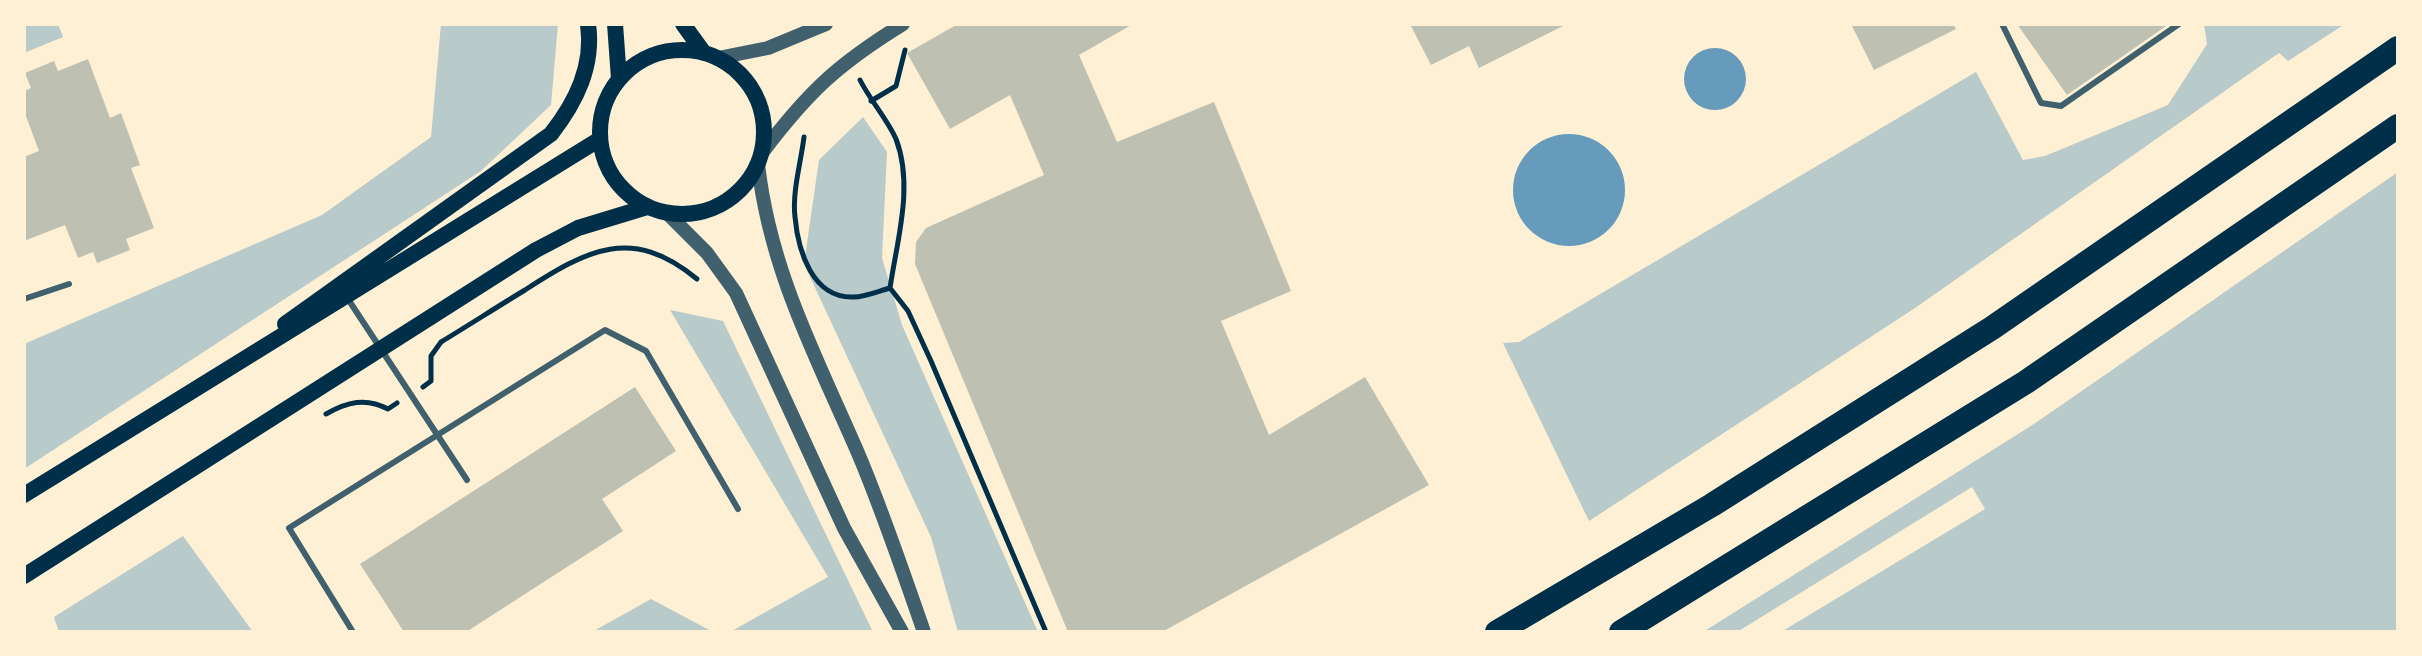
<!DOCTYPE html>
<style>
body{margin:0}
#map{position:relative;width:2422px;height:656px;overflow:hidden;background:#fdf0d5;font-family:"Nunito Sans",sans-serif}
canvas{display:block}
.frame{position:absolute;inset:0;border:26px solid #fdf0d5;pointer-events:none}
</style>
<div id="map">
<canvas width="2422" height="656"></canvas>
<div class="frame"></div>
</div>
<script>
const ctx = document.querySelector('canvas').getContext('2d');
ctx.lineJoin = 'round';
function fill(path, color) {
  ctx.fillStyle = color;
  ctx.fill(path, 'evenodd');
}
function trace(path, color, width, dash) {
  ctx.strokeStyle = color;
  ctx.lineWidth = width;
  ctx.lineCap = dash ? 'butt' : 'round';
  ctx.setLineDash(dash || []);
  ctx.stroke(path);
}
const green = new Path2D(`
 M 24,24 L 58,24 L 63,37 L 24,53 Z
 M 441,24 L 558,24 L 551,105 L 481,171 L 24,469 L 24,344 L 322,215 L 431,137 Z
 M 2204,24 L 2345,24 L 2288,61 L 2279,53 L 1915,308 L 1589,521 L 1503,343 L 1519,342 L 1976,72 L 2023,160 L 2045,156 L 2168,105 L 2207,44 Z
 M 863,117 L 887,152 L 882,258 L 902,325 L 1038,632 L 958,632 L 931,537 L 804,264 L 819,160 Z
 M 2398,172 L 2398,632 L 1781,632 L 1985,509 L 1972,487 L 1737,632 L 1703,632 L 2034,424 Z
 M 670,310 L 723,321 L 873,632 L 730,632 L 828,577 Z
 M 183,536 L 253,632 L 59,632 L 54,617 Z
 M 651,599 L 713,632 L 592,632 Z`);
const water = new Path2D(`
 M1684 79a31 31 0 1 1 62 0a31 31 0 1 1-62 0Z
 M1513 190a56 56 0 1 1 112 0a56 56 0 1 1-112 0Z`);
const building = new Path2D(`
 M 958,24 L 1133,24 L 1079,55 L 1117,142 L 1214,102 L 1291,291 L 1221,321 L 1269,435 L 1365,377 L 1429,485 L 1162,632 L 1068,632 L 915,264 L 916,242 L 926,228 L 1044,175 L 1010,95 L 950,129 L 907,53 Z
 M 1410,24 L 1567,24 L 1479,68 L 1469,46 L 1431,65 Z
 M 1851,24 L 1953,24 L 1956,29 L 1874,70 Z
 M 2017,24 L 2169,24 L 2067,95 Z
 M 88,59 L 110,118 L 121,113 L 140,165 L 131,168 L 154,228 L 126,239 L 130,250 L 97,263 L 93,252 L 78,258 L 65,225 L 24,241 L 24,157 L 39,151 L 24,111 L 24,91 L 31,88 L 25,73 L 54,61 L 58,71 Z
 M 635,387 L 676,451 L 602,499 L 623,531 L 466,632 L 404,632 L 360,564 Z`);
const path = new Path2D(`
 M 860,80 C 870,100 887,119 896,139 C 914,186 897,240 890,288 L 908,311 L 931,361 L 1046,632
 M 871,101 L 896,86 L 905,50
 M 804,137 C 801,162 792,192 795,217 C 798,250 812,299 854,297 C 865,297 879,291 890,288
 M 423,387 L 431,381 L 431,356 L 441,342 C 469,325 497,307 525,290 C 587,250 632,225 697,279
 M 326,414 C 347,402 366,397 388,409 L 397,403`);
const service = new Path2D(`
 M 2002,24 L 2041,103 L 2061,106 L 2179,24
 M 346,296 L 467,480
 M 24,299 L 69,284
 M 353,632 L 289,528 L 605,330 L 646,351 L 738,509`);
const tertiary = new Path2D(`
 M 718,58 L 768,48 L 826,24
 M 762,153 C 808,92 838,64 903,24
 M 758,164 C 770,271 816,356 858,453 C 883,512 903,572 924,632
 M 667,213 L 707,253 L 736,293 L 844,528 L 902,632`);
const secondary = new Path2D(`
 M 615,24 L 619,79
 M 683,24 L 704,53
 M600 132a82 82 0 1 1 164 0a82 82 0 1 1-164 0Z
 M 285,324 L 551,134 C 576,102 594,66 588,24
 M 24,495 L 600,139
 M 24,576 L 536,250 L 578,228 L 647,207`);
const motorway = new Path2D(`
 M 1497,632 L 1712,505 L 1992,328 L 2398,48
 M 1621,632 L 2026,382 L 2398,126`);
fill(green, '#b9caca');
fill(water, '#669bbc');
fill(building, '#bec0b2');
trace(path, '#003049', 5);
trace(service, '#3f606c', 6);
trace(tertiary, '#3f606c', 14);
trace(secondary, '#003049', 16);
trace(motorway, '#003049', 24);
</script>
